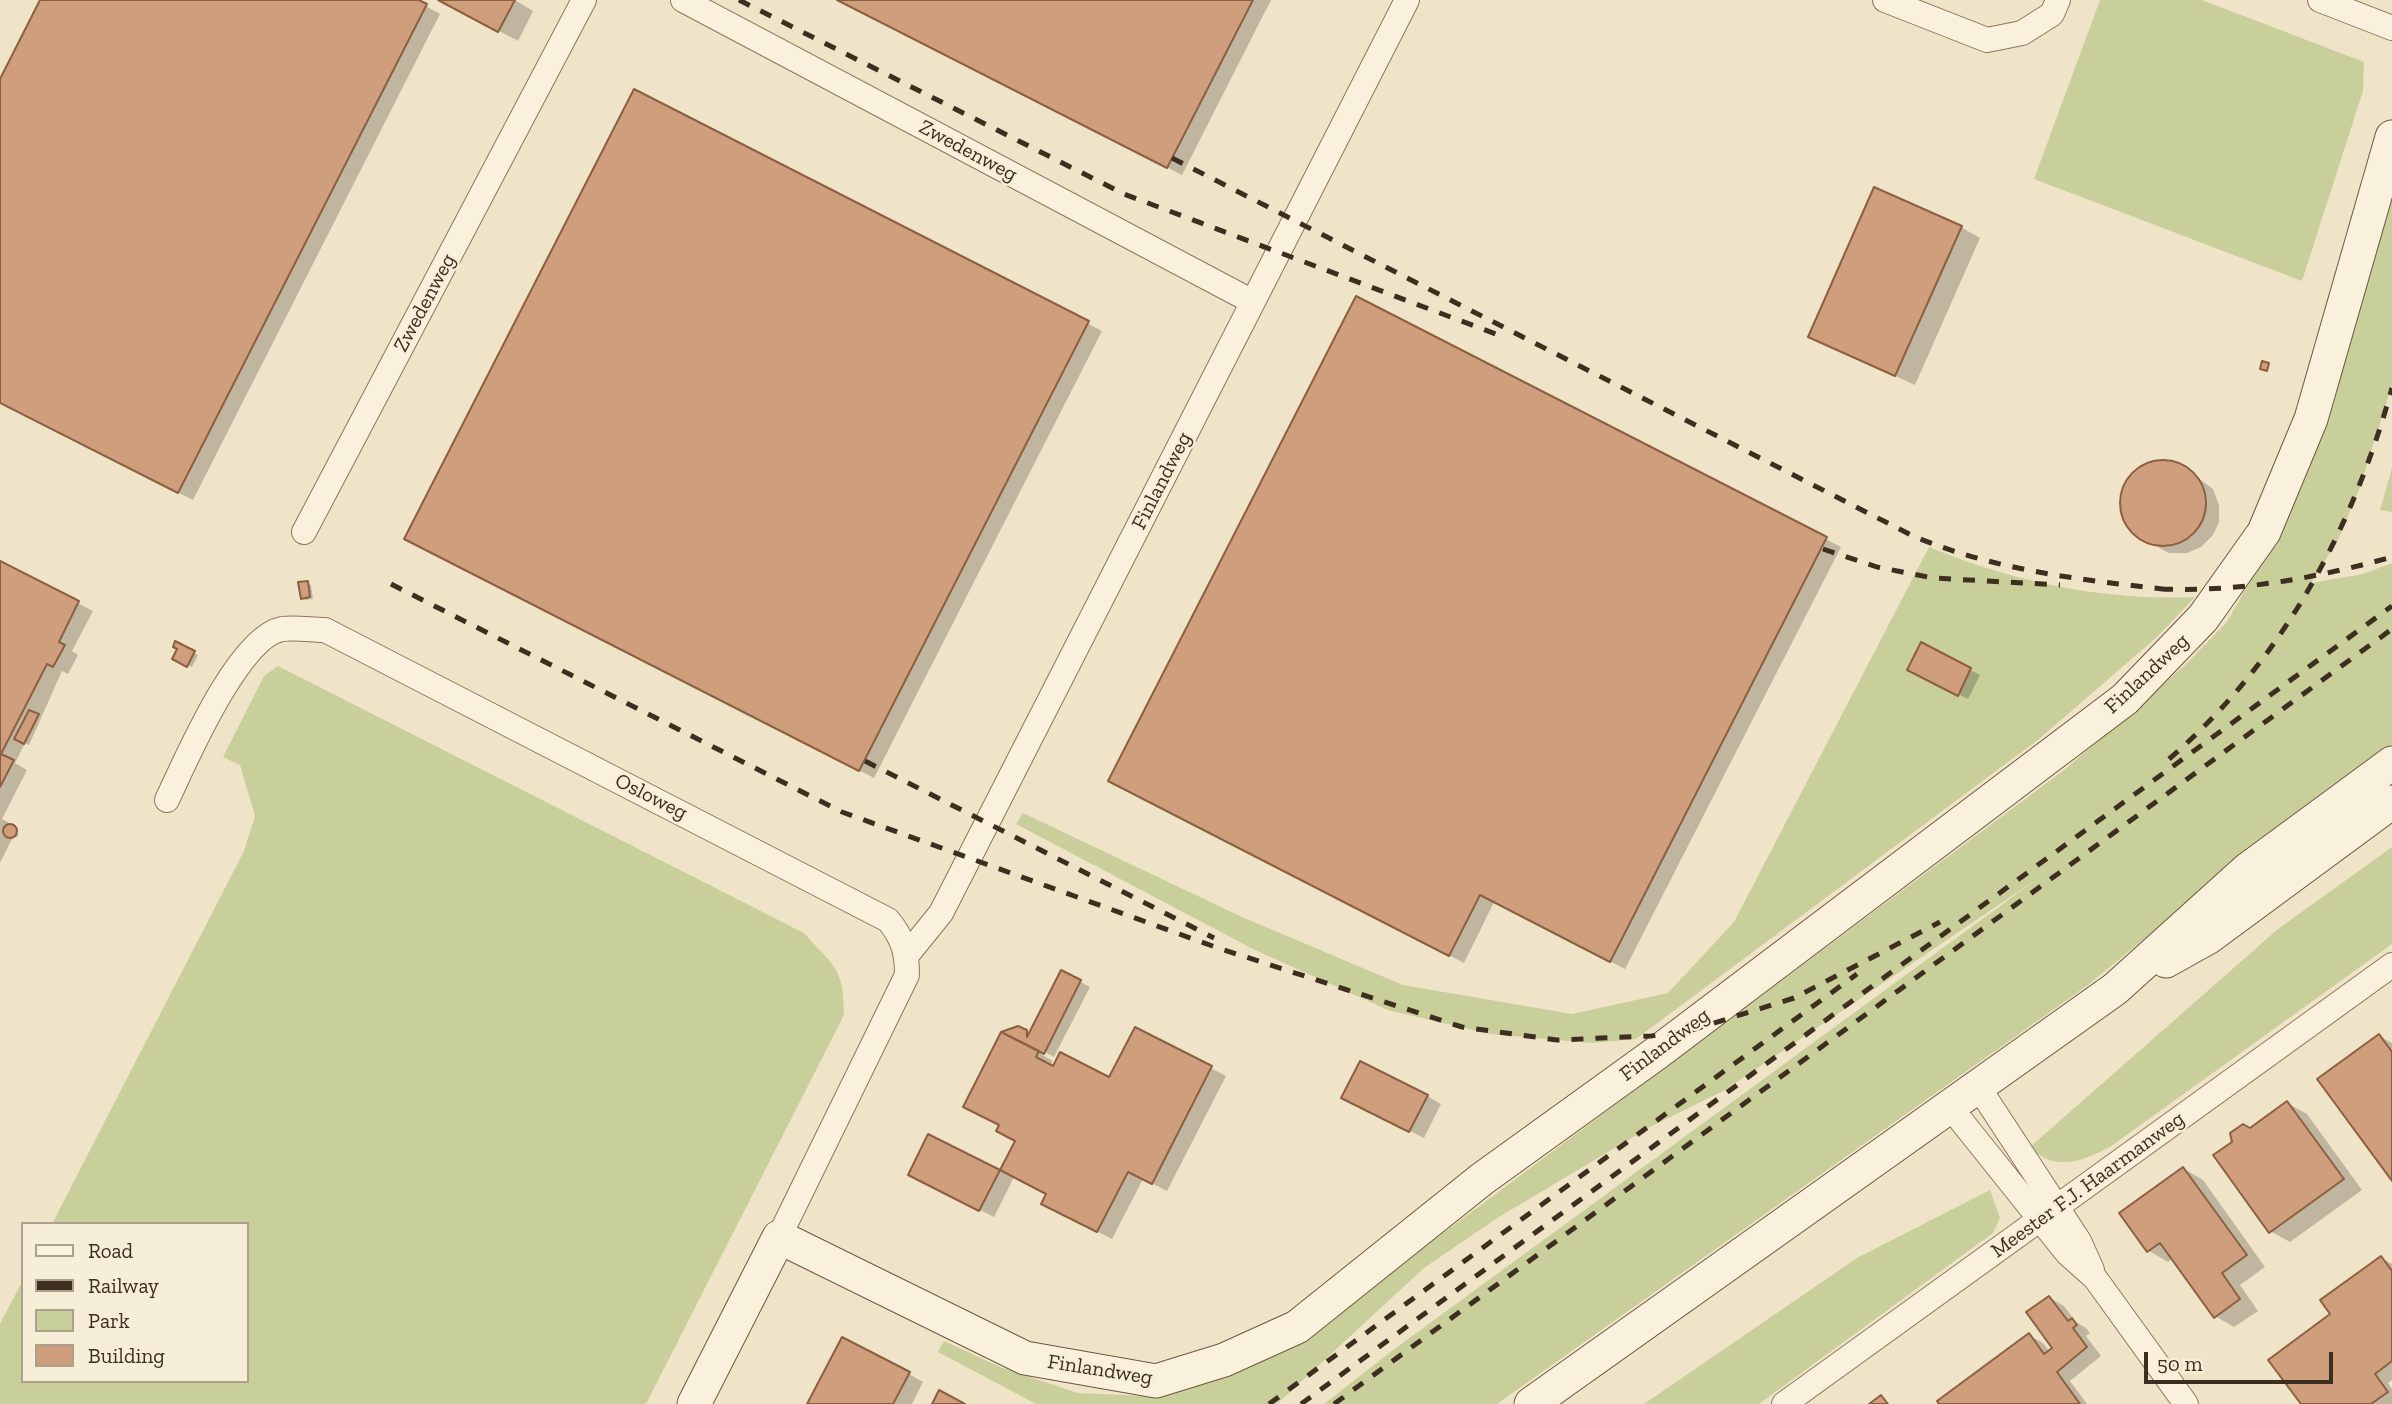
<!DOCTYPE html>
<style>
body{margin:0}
#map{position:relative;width:2392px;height:1404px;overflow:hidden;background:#f0e4c8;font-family:"Zilla Slab",serif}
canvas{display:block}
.legend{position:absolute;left:21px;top:1222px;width:228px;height:161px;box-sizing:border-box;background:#f7eed8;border:2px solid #ada18e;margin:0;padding:9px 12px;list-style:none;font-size:21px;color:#3d2e20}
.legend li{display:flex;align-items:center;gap:14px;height:35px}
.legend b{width:35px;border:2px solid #ada18e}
.scale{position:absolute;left:2144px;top:1352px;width:189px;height:32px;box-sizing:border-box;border:4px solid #3d2e20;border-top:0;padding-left:9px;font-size:21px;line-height:24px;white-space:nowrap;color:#3d2e20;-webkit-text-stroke:5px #f7eed8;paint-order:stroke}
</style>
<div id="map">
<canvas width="2392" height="1404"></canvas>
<ul class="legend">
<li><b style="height:9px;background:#faf1dc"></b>Road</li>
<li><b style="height:9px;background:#3d2e20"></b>Railway</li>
<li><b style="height:19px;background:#c9cf9b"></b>Park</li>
<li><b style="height:19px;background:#cf9f7d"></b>Building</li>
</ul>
<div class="scale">50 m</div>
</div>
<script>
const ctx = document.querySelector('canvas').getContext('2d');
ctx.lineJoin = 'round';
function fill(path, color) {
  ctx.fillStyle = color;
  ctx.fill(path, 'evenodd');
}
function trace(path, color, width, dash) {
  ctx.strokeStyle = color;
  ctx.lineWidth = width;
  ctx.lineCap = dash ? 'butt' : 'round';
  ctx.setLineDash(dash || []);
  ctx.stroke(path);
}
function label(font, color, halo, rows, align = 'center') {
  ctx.font = font + ' "Zilla Slab",serif';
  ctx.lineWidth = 5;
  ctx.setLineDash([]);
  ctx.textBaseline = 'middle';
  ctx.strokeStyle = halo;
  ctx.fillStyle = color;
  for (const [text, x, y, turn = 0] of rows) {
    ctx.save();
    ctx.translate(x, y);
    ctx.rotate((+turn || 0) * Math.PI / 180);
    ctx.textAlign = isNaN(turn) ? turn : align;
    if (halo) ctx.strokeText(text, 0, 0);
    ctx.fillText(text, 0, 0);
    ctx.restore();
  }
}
const green = new Path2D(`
 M 2100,0 L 2202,0 L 2364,62 L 2363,91 L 2302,281 L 2034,179 Z
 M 2392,175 L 2392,385 L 2359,490 L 2338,540 L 2311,583 L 2363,574 L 2392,563 L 2392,745 L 2257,846 L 2088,985 L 1497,1404 L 1324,1404 L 1393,1350 L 2037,879 L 1725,1090 L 1650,1127 L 1499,1217 L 1424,1268 L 1277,1404 L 1036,1404 L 938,1352 L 944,1341 L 1000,1367 L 1078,1393 L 1145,1396 L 1348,1304 L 2064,770 L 2184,666 L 2227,622 L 2269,547 Z
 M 2392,468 L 2392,512 L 2380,510 Z
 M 1929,547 C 2013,582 2104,601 2195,597 L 2157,637 L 2039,739 L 1636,1039 L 1591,1043 L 1490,1034 L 1388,1010 L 1253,949 L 1016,824 L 1023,813 L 1242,917 L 1403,985 L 1572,1014 L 1668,993 L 1734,922 Z
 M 278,666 L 804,933 C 834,967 844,967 844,1015 L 646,1404 L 0,1404 L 0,1324 L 23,1280 L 23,1381 L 247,1381 L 247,1224 L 52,1224 L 244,851 L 255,816 L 240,765 L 223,757 L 264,676 Z
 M 2392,847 L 2392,944 L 2110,1147 C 2082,1161 2055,1173 2030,1147 L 2278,929 Z
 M 1990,1190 L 2000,1218 L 1993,1233 L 1759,1404 L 1644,1404 L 1857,1258 Z`);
const shadow = new Path2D(`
 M 42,0 L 415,0 L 440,14 L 193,500 L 0,402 L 0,83 Z
 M 440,0 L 515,0 L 533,11 L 518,41 Z
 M 839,0 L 1271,0 L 1182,175 Z
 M 634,91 L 1102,331 L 874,778 L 420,546 Z
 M 1961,227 L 1980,238 L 1915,385 L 1810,337 Z
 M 1356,298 L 1841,547 L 1625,969 L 1494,902 L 1464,963 L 1124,789 Z
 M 2157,462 L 2172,463 L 2186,469 L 2213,489 L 2219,505 L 2219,522 L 2213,535 L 2201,547 L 2187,553 L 2169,553 L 2139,537 L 2128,526 L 2122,512 L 2123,493 L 2130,478 L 2142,468 Z
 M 0,563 L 93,611 L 72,651 L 78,655 L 68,674 L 62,671 L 29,745 L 25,743 L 15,763 L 27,770 L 2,819 L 18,828 L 18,837 L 13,837 L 0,863 Z
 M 307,583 L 311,585 L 313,599 L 306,600 L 302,598 Z
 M 176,644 L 198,655 L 192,667 L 174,658 L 179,648 Z
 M 1922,645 L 1980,675 L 1968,699 L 1918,674 Z
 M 1062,972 L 1090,987 L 1054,1057 L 1041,1050 L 1039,1053 L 1053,1061 L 1050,1066 L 1110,1080 L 1136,1029 L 1226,1076 L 1167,1191 L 1143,1179 L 1112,1239 L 1057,1211 L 1048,1194 L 1014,1177 L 994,1217 L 925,1183 L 929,1137 L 1001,1172 L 1017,1141 L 1018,1028 L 1030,1034 Z
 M 2379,1036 L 2392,1043 L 2392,1178 Z
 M 1427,1096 L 1441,1104 L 1424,1138 L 1358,1105 Z
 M 2287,1103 L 2307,1114 L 2362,1190 L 2290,1242 L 2270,1231 Z
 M 2184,1169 L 2203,1180 L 2265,1267 L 2240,1285 L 2258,1311 L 2234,1327 L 2215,1316 L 2173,1258 L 2168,1262 L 2149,1251 L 2121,1213 Z
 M 2381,1258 L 2392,1264 L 2392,1380 L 2388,1383 L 2392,1389 L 2392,1404 L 2303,1404 L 2332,1315 Z
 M 2050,1298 L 2064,1306 L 2076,1322 L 2086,1328 L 2090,1333 L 2086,1336 L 2101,1356 L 2070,1381 L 2087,1404 L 1941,1404 L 2029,1335 L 2043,1343 L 2050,1352 L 2054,1348 Z
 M 909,1374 L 923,1382 L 912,1404 L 809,1404 Z`);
const building = new Path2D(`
 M 40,0 L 419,0 L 427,4 L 178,493 L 0,403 L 0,79 Z
 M 438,0 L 515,0 L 498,32 Z
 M 837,0 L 1253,0 L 1167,168 Z
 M 634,89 L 1089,321 L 859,771 L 404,539 Z
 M 1874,187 L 1962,226 L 1895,376 L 1808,337 Z
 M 1356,296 L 1827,537 L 1610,962 L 1480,895 L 1449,956 L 1108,781 Z
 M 2262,361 L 2269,363 L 2267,371 L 2260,369 Z
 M2120 503a43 43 0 1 1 86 0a43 43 0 1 1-86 0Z
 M 0,561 L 79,601 L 59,642 L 65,645 L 53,667 L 47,664 L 1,754 L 14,760 L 0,787 Z
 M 308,581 L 310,597 L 301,599 L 298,582 Z
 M 175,641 L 195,651 L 187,667 L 172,659 L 177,649 L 173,647 Z
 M 1921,642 L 1971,668 L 1958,696 L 1907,670 Z
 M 29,710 L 39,714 L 24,744 L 14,739 Z
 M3 831a7 7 0 1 1 14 0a7 7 0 1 1-14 0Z
 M 1061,970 L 1081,980 L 1044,1054 L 1001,1032 L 1018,1026 L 1027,1030 L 1027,1037 Z
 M 1135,1027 L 1212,1066 L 1152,1184 L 1128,1172 L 1097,1232 L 1041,1204 L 1046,1194 L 1000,1170 L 1015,1141 L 996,1131 L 999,1125 L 963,1107 L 1001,1032 L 1039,1051 L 1036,1057 L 1053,1066 L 1060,1052 L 1109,1077 Z
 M 2379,1034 L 2392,1052 L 2392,1181 L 2317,1079 Z
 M 1360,1061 L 1428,1095 L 1409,1132 L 1341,1098 Z
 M 2287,1101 L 2344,1179 L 2269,1233 L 2213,1155 L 2232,1142 L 2230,1133 L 2243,1124 L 2250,1128 Z
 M 928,1134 L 1000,1170 L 979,1211 L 908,1175 Z
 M 2183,1167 L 2247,1255 L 2222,1273 L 2240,1299 L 2214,1318 L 2160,1243 L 2147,1252 L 2119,1213 Z
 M 2381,1256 L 2392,1271 L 2392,1361 L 2375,1374 L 2388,1392 L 2371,1404 L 2301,1404 L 2268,1360 L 2330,1314 L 2320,1300 Z
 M 2049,1296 L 2068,1321 L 2072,1318 L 2077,1325 L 2073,1328 L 2087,1347 L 2057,1372 L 2080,1404 L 1939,1404 L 1937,1401 L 2029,1333 L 2044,1354 L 2052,1348 L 2026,1312 Z
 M 842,1337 L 910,1372 L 893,1404 L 807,1404 Z
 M 939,1390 L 965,1404 L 932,1404 Z
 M 1881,1395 L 1888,1404 L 1869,1404 Z`);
const street = new Path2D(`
 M 683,0 L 1253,302
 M 1885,0 L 1987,40 L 2022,33 L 2052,14 L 2058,0
 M 2320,0 L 2392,28
 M 304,532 L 584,0
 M 167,800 C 185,762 238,637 282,629 C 296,627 312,630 325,630 L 888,920 C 903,938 907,952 907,975 L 779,1237
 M 907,955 L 941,913 L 1407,0
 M 1979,1088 L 2079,1241 L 2092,1270
 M 1951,1108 L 2067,1253 L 2095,1278 L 2186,1404
 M 1784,1404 L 2392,965`);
const secondary = new Path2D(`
 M 2166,961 L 2209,937 L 2392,802
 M 694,1404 L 779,1237 L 1025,1358 L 1156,1381 L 1224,1360 L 1297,1327 L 1482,1179 L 1658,1052 L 2125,699 L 2203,618 L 2264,532 L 2311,419 L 2392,137
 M 1531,1404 L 2115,989 L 2248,869 L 2392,763`);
const rail = new Path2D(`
 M 739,0 L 1124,194 L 1501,336
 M 1172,158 L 1913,536 C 1997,571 2082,580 2172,590
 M 1823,549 L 1877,567 L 1933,578 L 2060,585
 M 391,584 L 842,812 L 1218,948 L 1462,1027 L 1557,1040 L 1651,1036 L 1692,1030 L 1794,998 L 1940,922
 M 2161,589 C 2241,592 2316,578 2392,557
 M 2169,759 C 2282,662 2353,529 2392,388
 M 865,761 L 1214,938
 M 1269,1404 L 1857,974
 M 1301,1404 L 2392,606
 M 1334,1404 L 2392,629`);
const streetNames = [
 ["Zwedenweg",968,151,28],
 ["Zwedenweg",425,303,-62],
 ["Finlandweg",1162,481,-63],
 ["Finlandweg",2147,674,-43],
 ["Osloweg",651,797,27],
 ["Finlandweg",1665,1045,-37],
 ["Meester F.J. Haarmanweg",2088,1185,-36],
 ["Finlandweg",1100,1370,9]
];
fill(green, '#c9cf9b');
fill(shadow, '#0003');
fill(building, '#cf9f7d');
trace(building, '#8d5f41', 2);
trace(street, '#8d765c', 26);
trace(secondary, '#6f573f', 35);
trace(street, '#faf1dc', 24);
trace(secondary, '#faf1dc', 33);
trace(rail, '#3d2e20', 5, [12, 12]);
label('21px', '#3d2e20', '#f7eed8', streetNames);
</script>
